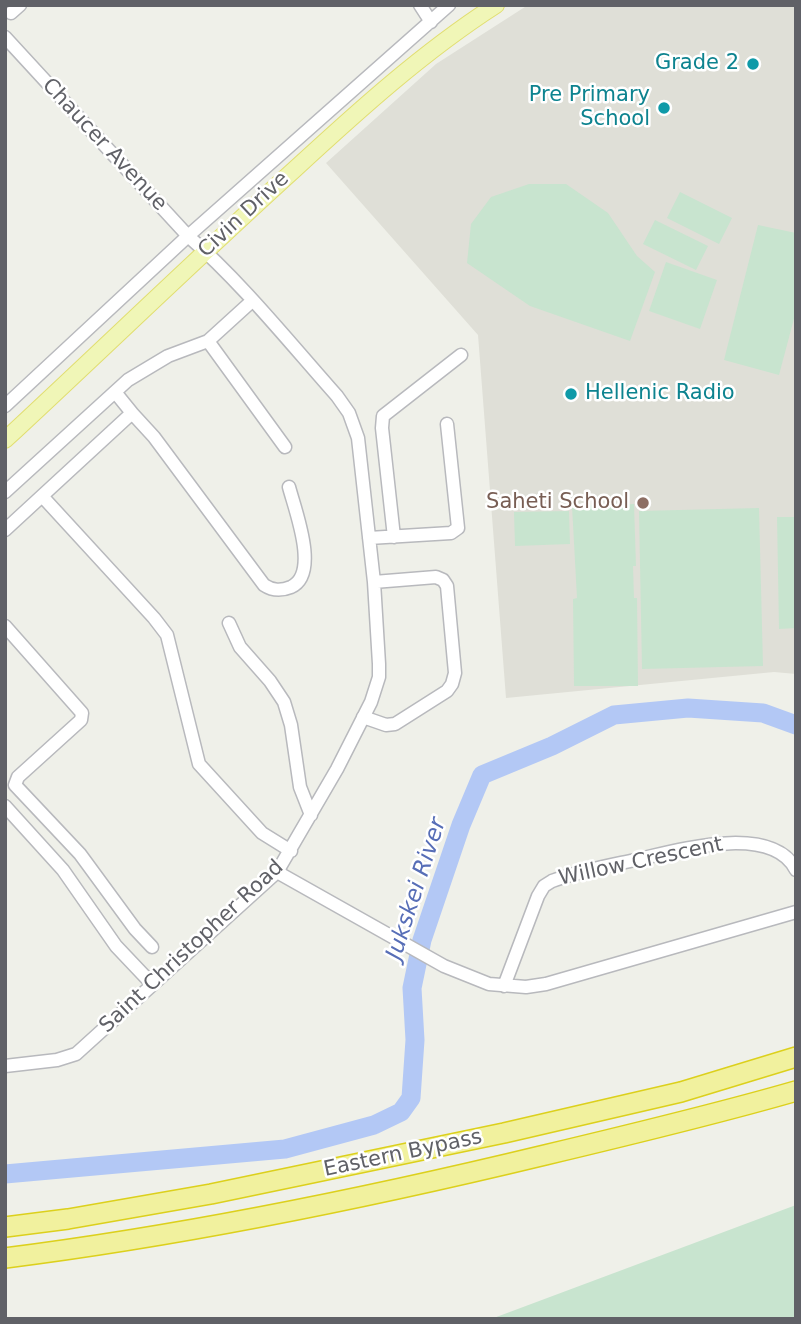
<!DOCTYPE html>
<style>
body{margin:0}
#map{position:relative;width:801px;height:1324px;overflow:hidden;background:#eff0e9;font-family:"DejaVu Sans",sans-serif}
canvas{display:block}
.frame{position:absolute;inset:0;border:7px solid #606167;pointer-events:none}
</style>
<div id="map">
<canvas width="801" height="1324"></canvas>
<div class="frame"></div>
</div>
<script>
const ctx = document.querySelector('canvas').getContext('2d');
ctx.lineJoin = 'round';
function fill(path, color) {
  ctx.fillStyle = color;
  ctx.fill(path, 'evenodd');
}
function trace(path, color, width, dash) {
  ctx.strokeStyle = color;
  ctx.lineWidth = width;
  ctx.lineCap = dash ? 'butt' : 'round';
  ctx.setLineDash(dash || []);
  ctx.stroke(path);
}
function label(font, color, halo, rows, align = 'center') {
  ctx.font = font + ' "DejaVu Sans",sans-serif';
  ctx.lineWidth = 5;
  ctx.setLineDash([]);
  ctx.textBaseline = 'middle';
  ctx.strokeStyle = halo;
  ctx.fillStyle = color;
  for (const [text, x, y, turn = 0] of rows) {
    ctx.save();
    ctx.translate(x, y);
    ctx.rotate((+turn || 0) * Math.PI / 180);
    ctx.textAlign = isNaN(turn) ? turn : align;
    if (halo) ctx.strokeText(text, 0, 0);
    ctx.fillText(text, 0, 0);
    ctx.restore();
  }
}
const education = new Path2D(`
 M 528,5 L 796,5 L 796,674 L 774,672 L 506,698 L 478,335 L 326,163 L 436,64 Z`);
const green = new Path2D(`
 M 529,184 L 566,184 L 608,213 L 637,256 L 655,272 L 630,341 L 530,306 L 467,263 L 471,224 L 491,197 Z
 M 680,192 L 732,218 L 719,244 L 667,218 Z
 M 655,220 L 708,246 L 696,270 L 643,244 Z
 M 758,225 L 796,233 L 796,311 L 779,375 L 724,360 Z
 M 666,262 L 717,280 L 700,329 L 649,311 Z
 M 634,504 L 636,566 L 633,566 L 634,598 L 637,598 L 638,686 L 574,686 L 573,599 L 577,598 L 572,506 Z
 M 759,508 L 763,666 L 642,669 L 639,511 Z
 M 569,511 L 570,544 L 515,546 L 514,512 Z
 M 777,517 L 796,517 L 796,628 L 779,629 Z
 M 796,1205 L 796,1319 L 491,1319 Z`);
const river = new Path2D(`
 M 5,1174 L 285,1149 L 374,1125 L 401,1112 L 411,1098 L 415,1040 L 412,988 L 422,940 L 461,825 L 482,775 L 552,746 L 614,715 L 688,708 L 763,713 L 796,725`);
const minor = new Path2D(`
 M 420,5 L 431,22
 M 11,13 L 20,5
 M 5,37 L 188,236 C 242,283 289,342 337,396 L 349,413 L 358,438 L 374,582 L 379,664 L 379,677 L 371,702 L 337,769 L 277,872 L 76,1054 L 57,1060 L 5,1066
 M 208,341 L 285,447
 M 115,392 L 132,413
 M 5,406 L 188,236 L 449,5
 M 5,492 L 128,380 L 168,356 L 208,341 L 252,301
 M 42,496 L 154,618 L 167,635 L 199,764 L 262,833 L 291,851
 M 5,530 L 132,413 L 154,437 L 264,585 C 273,591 281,591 291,587 C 320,574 295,510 289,487
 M 394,537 L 382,428 L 383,416 L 461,355
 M 369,538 L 451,533 L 458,528 L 447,424
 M 229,623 L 240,647 L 270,681 L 284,702 L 291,725 L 300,787 L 311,815
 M 5,626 L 82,713 L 81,720 L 18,777 L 15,785 L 80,854 L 135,929 L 152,947
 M 363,717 L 386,725 L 395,724 L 447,691 L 452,684 L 455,673 L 447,586 L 443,580 L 436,577 L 374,582
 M 5,806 L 63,870 L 116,946 L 152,984
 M 277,872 L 444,966 L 489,984 L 526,987 L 546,984 L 796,912
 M 504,986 L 538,896 L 544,886 L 552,881 C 579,871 607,866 635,860 C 675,851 772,822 796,870`);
const major = new Path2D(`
 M 5,440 C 102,350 197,258 295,169 C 358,111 423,52 496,5`);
const highway = new Path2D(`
 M 5,1227 L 68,1219 L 211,1194 L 504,1133 L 681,1092 L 796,1057
 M 5,1258 C 187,1235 367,1198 545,1155 C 629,1135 713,1115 796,1091`);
const markers = [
 [753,64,7,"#0f9aa8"],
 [664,108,7,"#0f9aa8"],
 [571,394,7,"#0f9aa8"],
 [643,503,7,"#8d6e63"]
];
const cultureNames = [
 ["Grade 2",739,64],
 ["Pre Primary",650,96],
 ["School",650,120],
 ["Hellenic Radio",585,394,"left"]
];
const streetNames = [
 ["Chaucer Avenue",104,145,47],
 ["Civin Drive",244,215,-43],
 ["Willow Crescent",641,862,-12],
 ["Saint Christopher Road",192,947,-43],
 ["Eastern Bypass",403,1154,-12]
];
const educationNames = [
 ["Saheti School",629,503]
];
const waterNames = [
 ["Jukskei River",417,889,-72]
];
fill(education, '#dfdfd7');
fill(green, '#c8e4cf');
trace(river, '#b3c8f5', 19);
trace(minor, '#b8b9bd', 15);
trace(major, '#e1de70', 18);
trace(highway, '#dcd01c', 22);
trace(minor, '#fff', 12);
trace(major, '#f0f6b7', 16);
trace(highway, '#f1f19e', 19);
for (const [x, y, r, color] of markers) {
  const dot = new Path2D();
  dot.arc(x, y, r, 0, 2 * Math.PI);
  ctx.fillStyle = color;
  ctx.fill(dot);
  trace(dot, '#fff', 2.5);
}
label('21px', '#0d838f', '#fff', cultureNames, 'right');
label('21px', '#606167', '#fff', streetNames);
label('21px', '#785e54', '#fff', educationNames, 'right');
label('italic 23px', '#576eb7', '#fff', waterNames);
</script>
